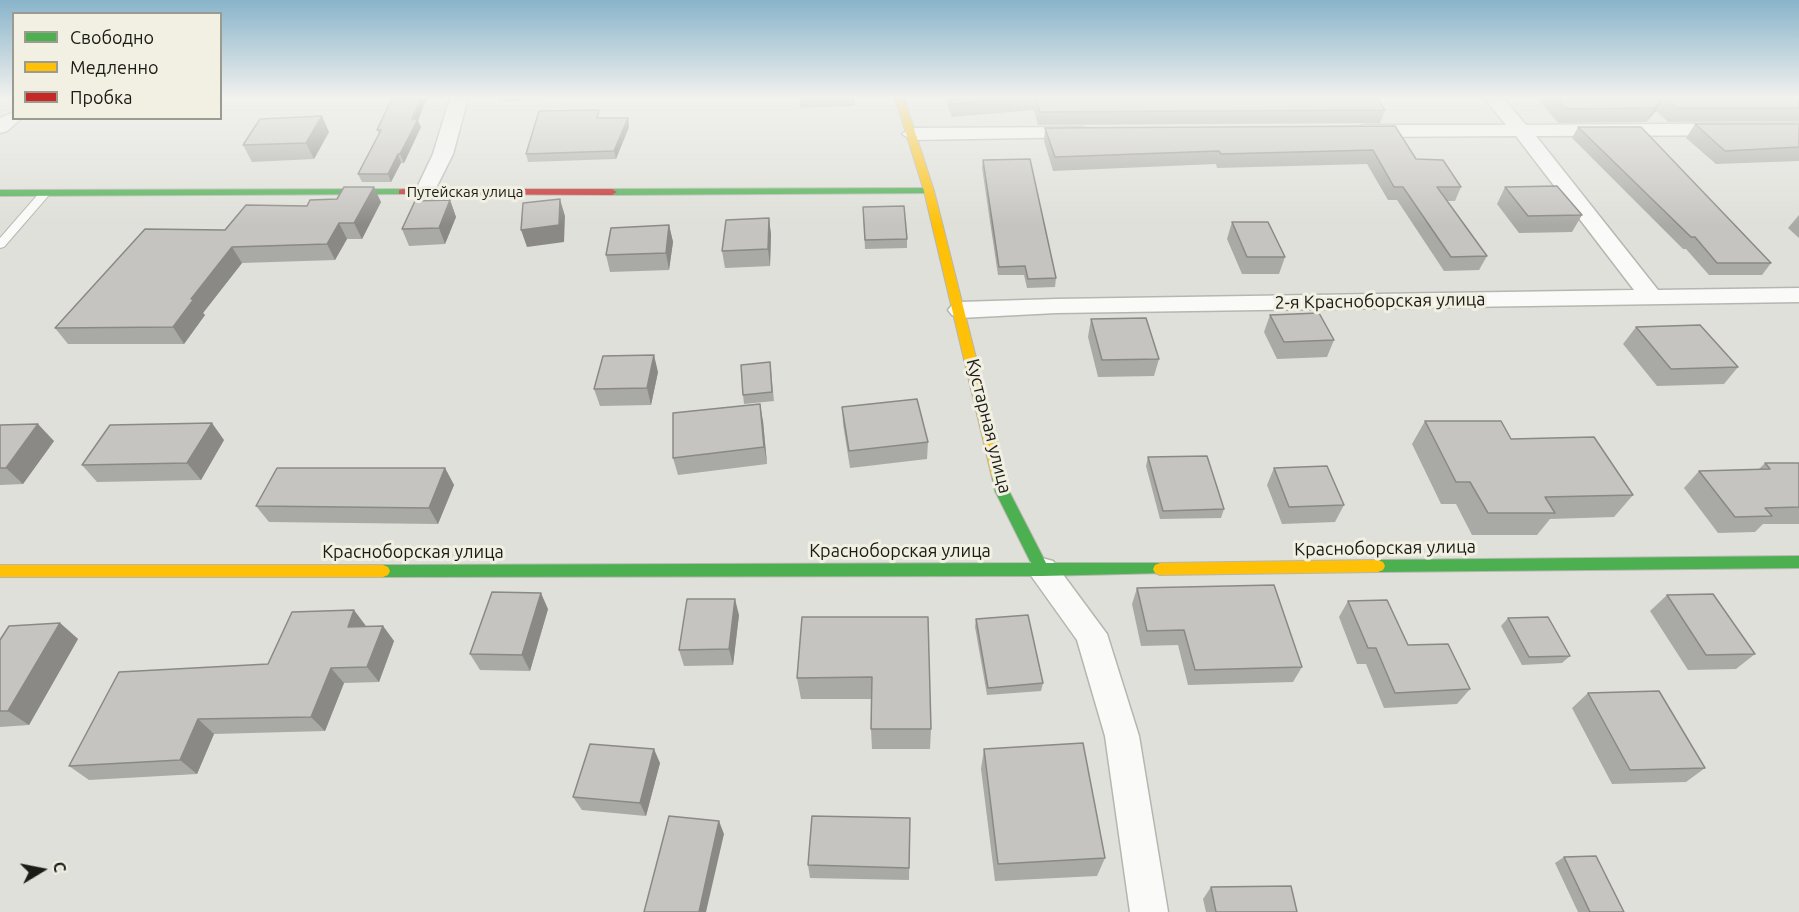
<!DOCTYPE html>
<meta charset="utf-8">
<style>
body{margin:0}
#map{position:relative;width:1799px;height:912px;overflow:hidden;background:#e0e0da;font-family:Ubuntu,sans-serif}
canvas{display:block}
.legend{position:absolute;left:12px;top:12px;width:210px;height:108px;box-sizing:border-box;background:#f1f0e3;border:2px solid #9c9b91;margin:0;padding:8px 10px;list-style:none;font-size:18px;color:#1c1c17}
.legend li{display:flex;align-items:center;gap:12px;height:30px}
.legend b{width:30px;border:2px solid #9c9b91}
.north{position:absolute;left:12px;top:840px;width:60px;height:60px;-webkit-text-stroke:4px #f1f0e3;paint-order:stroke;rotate:80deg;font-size:16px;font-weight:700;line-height:24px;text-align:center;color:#1c1c17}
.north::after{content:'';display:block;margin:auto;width:21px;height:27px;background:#1c1c17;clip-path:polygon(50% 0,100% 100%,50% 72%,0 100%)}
</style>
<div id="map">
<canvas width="1799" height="912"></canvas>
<ul class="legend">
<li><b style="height:8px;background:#4caf50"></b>Свободно</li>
<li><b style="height:8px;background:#ffc107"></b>Медленно</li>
<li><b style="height:8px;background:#c62828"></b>Пробка</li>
</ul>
<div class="north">С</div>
</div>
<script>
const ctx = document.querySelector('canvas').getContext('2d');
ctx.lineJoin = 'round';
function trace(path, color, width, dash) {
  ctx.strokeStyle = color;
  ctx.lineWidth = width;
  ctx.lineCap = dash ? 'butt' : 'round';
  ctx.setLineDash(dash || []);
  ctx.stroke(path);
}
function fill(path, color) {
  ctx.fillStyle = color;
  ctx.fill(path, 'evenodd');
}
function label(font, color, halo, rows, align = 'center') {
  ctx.font = font + ' Ubuntu,sans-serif';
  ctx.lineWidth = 6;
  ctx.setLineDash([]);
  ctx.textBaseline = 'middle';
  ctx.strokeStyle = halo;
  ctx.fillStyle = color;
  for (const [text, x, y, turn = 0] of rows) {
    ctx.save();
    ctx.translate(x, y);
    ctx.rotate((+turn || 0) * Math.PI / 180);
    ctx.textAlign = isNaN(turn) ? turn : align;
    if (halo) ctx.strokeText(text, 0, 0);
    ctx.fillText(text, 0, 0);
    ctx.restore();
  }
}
const lane = new Path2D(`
 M 45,190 L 49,191 L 49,195 L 4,247 L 0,248 L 0,238 L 41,191 Z`);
const street = new Path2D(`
 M 450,98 L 468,98 L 453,154 L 432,196 L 418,196 L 415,192 L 433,154 Z
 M 1484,98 L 1503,98 L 1526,125 L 1799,123 L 1799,135 L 1536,136 L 1658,290 L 1799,288 L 1799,302 L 1056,313 L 960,318 L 952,315 L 948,310 L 952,305 L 960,302 L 1056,299 L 1634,290 L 1516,136 L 1363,137 L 1353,131 L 1363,125 L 1506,125 Z
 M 14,112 L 14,118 L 22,118 L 7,131 L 0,133 L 0,118 Z
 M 1081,127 L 1088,129 L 1091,133 L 1088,137 L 912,140 L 902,134 L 912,128 Z
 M 1042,558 L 1053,561 L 1107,634 L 1139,736 L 1168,912 L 1130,912 L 1105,736 L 1077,640 L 1027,570 L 1031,561 Z`);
const fast = new Path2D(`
 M 929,188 L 933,189 L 933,193 L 612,195 L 607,192 L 612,189 Z
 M 403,189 L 407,190 L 407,194 L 0,196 L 0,190 Z
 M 999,472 L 1004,473 L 1009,491 L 1046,563 L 1160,563 L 1165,565 L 1167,569 L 1165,573 L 1042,576 L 383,577 L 378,575 L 376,571 L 378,567 L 383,565 L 1031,563 L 995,491 L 992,477 L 994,473 Z
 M 1799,556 L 1799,568 L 1378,572 L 1373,570 L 1371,566 L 1373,562 L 1378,560 Z`);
const slow = new Path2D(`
 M 895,98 L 904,98 L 934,191 L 1006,477 L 1004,481 L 994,481 L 992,477 L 924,191 Z
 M 1378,560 L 1383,562 L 1385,566 L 1383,570 L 1378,572 L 1160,575 L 1155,573 L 1153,569 L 1155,565 L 1160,563 Z
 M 0,565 L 383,565 L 388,567 L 390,571 L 388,575 L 383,577 L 0,577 Z`);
const jam = new Path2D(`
 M 403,189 L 612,189 L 617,192 L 612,195 L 399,194 L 399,190 Z`);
const wall = new Path2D(`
 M 502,98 L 541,98 L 541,99 L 503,102 Z
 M 799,98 L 855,98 L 855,106 L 800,108 Z
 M 944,98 L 1377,98 L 1385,110 L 1380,123 L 1038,125 L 1034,110 L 952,117 Z
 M 1537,98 L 1799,98 L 1799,121 L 1668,122 L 1656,111 L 1646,122 L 1558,123 Z
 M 601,118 L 628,118 L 629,127 L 616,159 L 528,162 L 526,154 Z
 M 418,121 L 421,127 L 404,163 L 401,163 L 391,182 L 362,182 L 358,174 L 379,134 L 377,130 Z
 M 1695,124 L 1799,124 L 1799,161 L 1716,164 L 1686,138 Z
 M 1395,126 L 1416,159 L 1461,187 L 1455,201 L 1447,201 L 1487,256 L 1479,270 L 1444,271 L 1397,200 L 1388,200 L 1367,164 L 1217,168 L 1216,164 L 1053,171 L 1044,141 L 1045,128 Z
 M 1578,127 L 1771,263 L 1762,275 L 1709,275 L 1686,249 L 1683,249 L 1572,138 Z
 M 329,132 L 314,159 L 252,162 L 243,145 Z
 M 983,160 L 1056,278 L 1055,287 L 1027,288 L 1024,275 L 998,275 L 982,168 Z
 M 1505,187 L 1582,215 L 1572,232 L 1519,233 L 1497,204 Z
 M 450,200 L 456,217 L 445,244 L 409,246 L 402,229 Z
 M 381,202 L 362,239 L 347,239 L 335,260 L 242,263 L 203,313 L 205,315 L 184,344 L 68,344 L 55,328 L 225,230 L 307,206 Z
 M 863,207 L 907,239 L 907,248 L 865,249 Z
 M 1799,215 L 1799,238 L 1788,228 Z
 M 769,218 L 771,235 L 770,266 L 725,268 L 722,251 Z
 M 1232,222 L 1285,257 L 1279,274 L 1242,274 L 1227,239 Z
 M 669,225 L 673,242 L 669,270 L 610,272 L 606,255 Z
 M 1270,315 L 1334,340 L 1327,357 L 1277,359 L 1264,332 Z
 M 1091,319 L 1159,359 L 1154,376 L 1098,377 L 1088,337 Z
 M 1636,327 L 1738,367 L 1724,384 L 1657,386 L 1623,344 Z
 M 771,371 L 774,401 L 744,404 L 743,395 Z
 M 658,372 L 651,405 L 600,406 L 594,389 Z
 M 842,407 L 928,442 L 927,459 L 850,468 L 843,424 Z
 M 763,421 L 767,464 L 678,475 L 673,458 Z
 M 1425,421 L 1633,495 L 1614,517 L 1550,519 L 1537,535 L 1472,535 L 1456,504 L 1441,504 L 1412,444 Z
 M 0,425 L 54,441 L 23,484 L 0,485 Z
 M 224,440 L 201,480 L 97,482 L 82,465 Z
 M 1148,457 L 1224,509 L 1221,518 L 1160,519 L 1146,466 Z
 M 1765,463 L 1799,463 L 1799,524 L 1763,524 L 1755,532 L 1718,533 L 1684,488 L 1699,471 L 1759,469 Z
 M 445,468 L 454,485 L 438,524 L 269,522 L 256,506 Z
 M 1274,468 L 1344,505 L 1335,522 L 1282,524 L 1267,485 Z
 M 1137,588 L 1302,667 L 1293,682 L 1188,685 L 1178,645 L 1141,646 L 1132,604 Z
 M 1667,595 L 1755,654 L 1736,669 L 1688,670 L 1650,611 Z
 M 1348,601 L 1408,645 L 1470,689 L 1457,704 L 1384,708 L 1366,664 L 1357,664 L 1339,617 Z
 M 548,609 L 530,671 L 480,670 L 470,654 Z
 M 739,615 L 733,665 L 684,666 L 679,650 Z
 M 928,617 L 931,729 L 930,749 L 872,749 L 871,729 L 871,699 L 801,699 L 797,678 Z
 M 1508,618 L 1570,656 L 1562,663 L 1522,665 L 1501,626 Z
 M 976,619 L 1043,683 L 1041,691 L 987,695 L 975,627 Z
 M 60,623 L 78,639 L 29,725 L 0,727 L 0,640 Z
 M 366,626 L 383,626 L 394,641 L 379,682 L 344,683 L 325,731 L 214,734 L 197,774 L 89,780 L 69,766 L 268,664 Z
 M 1588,693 L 1705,768 L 1686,782 L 1612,784 L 1572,708 Z
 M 984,749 L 1105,858 L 1097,876 L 995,881 L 981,769 Z
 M 660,763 L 646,816 L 582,810 L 573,797 Z
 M 910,818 L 909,880 L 810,878 L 808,865 Z
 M 1564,857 L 1624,912 L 1578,912 L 1555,863 Z
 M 1211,887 L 1297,912 L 1206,912 L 1203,899 Z`);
const shadedWall = new Path2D(`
 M 421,98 L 427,98 L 418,121 L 421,127 L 404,163 L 400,154 Z
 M 1664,98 L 1656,111 L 1646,122 L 1654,108 Z
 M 322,116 L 329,132 L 314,159 L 306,143 Z
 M 628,118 L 629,127 L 616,159 L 614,151 Z
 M 398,154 L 401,163 L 391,182 L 388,174 Z
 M 374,187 L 381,202 L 362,239 L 354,223 Z
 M 560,199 L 565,216 L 564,242 L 527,247 L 521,230 Z
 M 450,200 L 456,217 L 445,244 L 439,228 Z
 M 769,218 L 771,235 L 770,266 L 768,249 Z
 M 339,223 L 347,239 L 335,260 L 327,244 Z
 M 669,225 L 673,242 L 669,270 L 666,253 Z
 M 232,247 L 242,263 L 203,313 L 205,315 L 184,344 L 173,327 L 191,299 Z
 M 654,355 L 658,372 L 651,405 L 647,388 Z
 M 760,404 L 763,421 L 767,464 L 764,447 Z
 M 212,423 L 224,440 L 201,480 L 187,463 Z
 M 38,424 L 54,441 L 23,484 L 6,468 Z
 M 445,468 L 454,485 L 438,524 L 429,508 Z
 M 541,593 L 548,609 L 530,671 L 522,655 Z
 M 735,599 L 739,615 L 733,665 L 729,649 Z
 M 354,610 L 366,626 L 348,627 Z
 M 60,623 L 78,639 L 29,725 L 8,711 Z
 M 383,626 L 394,641 L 379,682 L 367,667 Z
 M 331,668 L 344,683 L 325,731 L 311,717 Z
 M 198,719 L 214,734 L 197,774 L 180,760 Z
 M 654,749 L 660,763 L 646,816 L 640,803 Z
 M 719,821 L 724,834 L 706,912 L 699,912 Z`);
const building = new Path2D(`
 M 392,98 L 421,98 L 412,119 L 418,119 L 400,154 L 398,154 L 388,174 L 358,174 L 381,130 L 377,130 Z
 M 950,98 L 1011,98 L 952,104 Z
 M 1036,98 L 1377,98 L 1385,110 L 1040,112 Z
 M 1556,98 L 1663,98 L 1654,108 L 1566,109 Z
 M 1665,98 L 1799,98 L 1799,108 L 1676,108 Z
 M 599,110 L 597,118 L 628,118 L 614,151 L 526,154 L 539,111 Z
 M 322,116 L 306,143 L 243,145 L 260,119 Z
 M 1695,124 L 1799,124 L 1799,147 L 1725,151 Z
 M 1395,126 L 1416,159 L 1443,160 L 1461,187 L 1437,187 L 1487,256 L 1451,257 L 1403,187 L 1394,187 L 1373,150 L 1221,154 L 1219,151 L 1055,157 L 1045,128 Z
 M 1578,127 L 1641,127 L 1771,263 L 1717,263 L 1695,237 L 1691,237 Z
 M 1030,159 L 1056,278 L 1028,279 L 1025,266 L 999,267 L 983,160 Z
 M 1557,186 L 1582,215 L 1528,216 L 1505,187 Z
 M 344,187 L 374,187 L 354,223 L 339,223 L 327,244 L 232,247 L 191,299 L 194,299 L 173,327 L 55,328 L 145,229 L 225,230 L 246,205 L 307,206 L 310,200 L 337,199 Z
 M 560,199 L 559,225 L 521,230 L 523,203 Z
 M 450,200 L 439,228 L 402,229 L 415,201 Z
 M 904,206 L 907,239 L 865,240 L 863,207 Z
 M 769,218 L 768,249 L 722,251 L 726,220 Z
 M 1232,222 L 1268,222 L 1285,257 L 1247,257 Z
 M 669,225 L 666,253 L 606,255 L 611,228 Z
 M 1319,313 L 1334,340 L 1284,342 L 1270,315 Z
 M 1146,318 L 1159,359 L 1102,360 L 1091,319 Z
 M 1700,325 L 1738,367 L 1671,369 L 1636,327 Z
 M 654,355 L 647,388 L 594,389 L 603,356 Z
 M 770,362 L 772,392 L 743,395 L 741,365 Z
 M 917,399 L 928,442 L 849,451 L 842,407 Z
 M 760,404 L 764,447 L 673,458 L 673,413 Z
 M 1425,421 L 1501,421 L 1511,439 L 1594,437 L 1633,495 L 1545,497 L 1555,513 L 1488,513 L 1470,482 L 1456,482 Z
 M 212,423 L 187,463 L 82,465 L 110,425 Z
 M 38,424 L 6,468 L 0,468 L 0,425 Z
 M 1207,456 L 1224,509 L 1163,511 L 1148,457 Z
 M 1765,463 L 1799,463 L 1799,507 L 1765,508 L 1772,516 L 1735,517 L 1699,471 L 1770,469 Z
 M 1327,466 L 1344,505 L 1289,507 L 1274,468 Z
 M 277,468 L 445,468 L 429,508 L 256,506 Z
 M 1274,585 L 1302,667 L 1195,670 L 1184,630 L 1147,631 L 1137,588 Z
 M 492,592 L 541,593 L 522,655 L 470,654 Z
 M 1713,594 L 1755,654 L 1706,655 L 1667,595 Z
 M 687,599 L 735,599 L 729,649 L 679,650 Z
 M 1387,600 L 1408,645 L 1448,644 L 1470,689 L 1395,693 L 1376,648 L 1368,648 L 1348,601 Z
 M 354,610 L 348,627 L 383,626 L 367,667 L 331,668 L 311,717 L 198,719 L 180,760 L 69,766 L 119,672 L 268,664 L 292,612 Z
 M 1028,615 L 1043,683 L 988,688 L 976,619 Z
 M 802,617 L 928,617 L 931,729 L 871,729 L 872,677 L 797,678 Z
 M 1548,617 L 1570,656 L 1529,657 L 1508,618 Z
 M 60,623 L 8,711 L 0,711 L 0,640 L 9,626 Z
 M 1659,691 L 1705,768 L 1630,770 L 1588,693 Z
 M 1083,743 L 1105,858 L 998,864 L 984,749 Z
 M 590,744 L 654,749 L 640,803 L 573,797 Z
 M 669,816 L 719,821 L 699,912 L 644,912 Z
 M 812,816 L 910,818 L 909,868 L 808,865 Z
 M 1596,856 L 1624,912 L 1590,912 L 1564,857 Z
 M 1291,886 L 1297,912 L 1216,912 L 1211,887 Z`);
const farStreetnames = [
 ["Путейская улица",465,192]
];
const streetNames = [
 ["2-я Красноборская улица",1380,301,-1],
 ["Кустарная улица",989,426,76],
 ["Красноборская улица",1385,548,-1],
 ["Красноборская улица",900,551],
 ["Красноборская улица",413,552]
];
trace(lane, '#b6b6b1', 2);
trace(street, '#b6b6b1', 3);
trace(fast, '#b6b6b1', 2);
trace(slow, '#b6b6b1', 2);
trace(jam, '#b6b6b1', 2);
fill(lane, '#fafaf9');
fill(street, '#fafaf9');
fill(fast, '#4caf50');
fill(slow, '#ffc107');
fill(jam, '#c62828');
fill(wall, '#a9a9a5');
fill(shadedWall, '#8a8986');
fill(building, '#c5c4c0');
trace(building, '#8a8986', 1.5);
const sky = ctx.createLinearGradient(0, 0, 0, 226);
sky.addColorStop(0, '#89b4ca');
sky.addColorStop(0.43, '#f1f1ee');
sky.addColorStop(1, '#f1f1ee00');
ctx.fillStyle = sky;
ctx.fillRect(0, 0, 1799, 226);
label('15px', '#1c1c17', '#f1f0e3', farStreetnames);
label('18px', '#1c1c17', '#f1f0e3', streetNames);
</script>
